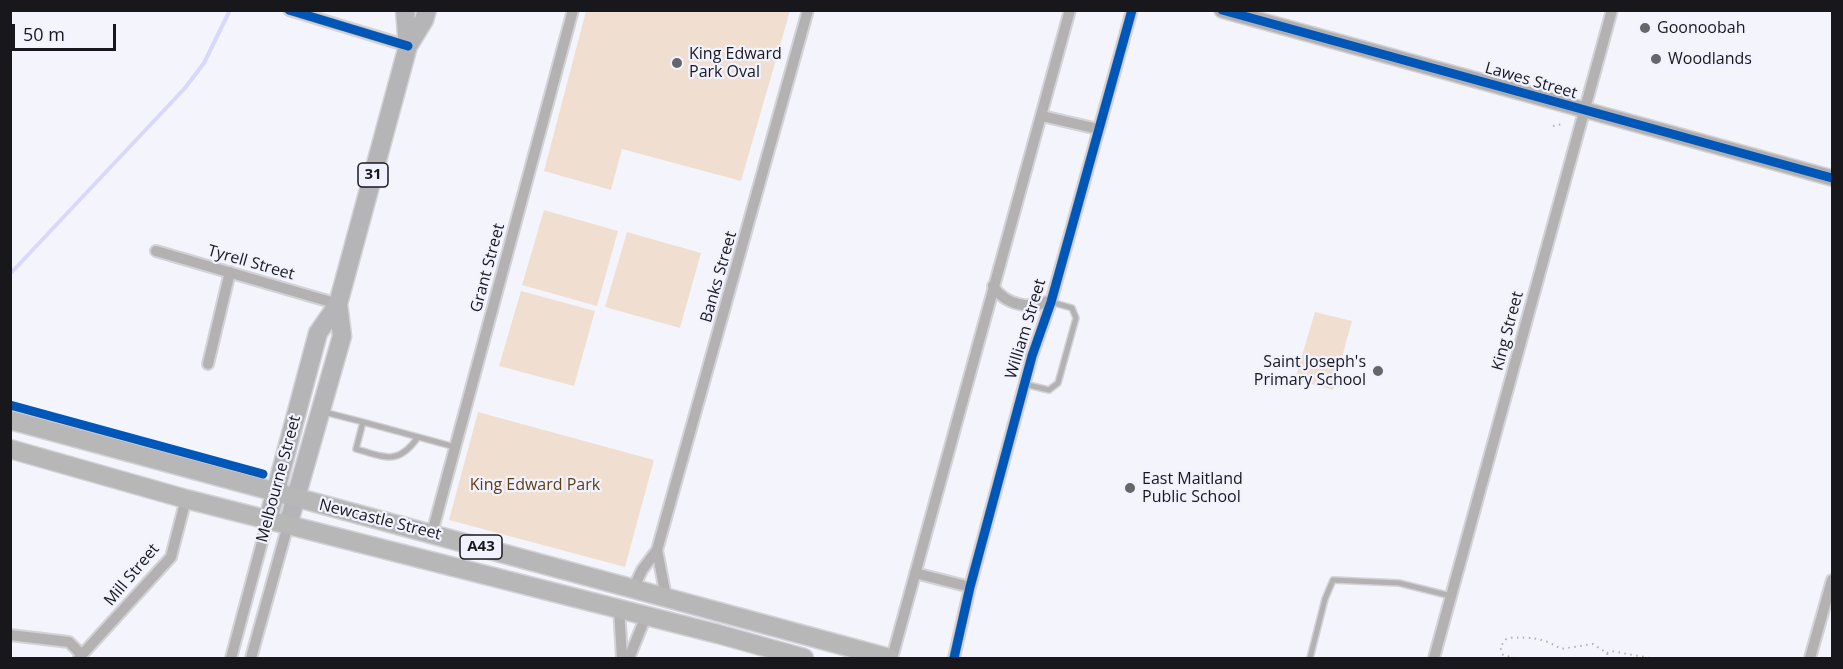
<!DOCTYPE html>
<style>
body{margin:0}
#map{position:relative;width:1843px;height:669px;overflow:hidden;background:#f4f5fc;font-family:"Open Sans",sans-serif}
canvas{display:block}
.frame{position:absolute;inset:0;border:12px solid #18181c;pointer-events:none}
.scale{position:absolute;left:12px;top:24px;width:104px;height:27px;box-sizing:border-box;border:3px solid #18181c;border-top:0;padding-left:8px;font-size:18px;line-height:21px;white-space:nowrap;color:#18181c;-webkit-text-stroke:4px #f1f2ff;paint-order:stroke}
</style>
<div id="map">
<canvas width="1843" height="669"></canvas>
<div class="frame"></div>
<div class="scale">50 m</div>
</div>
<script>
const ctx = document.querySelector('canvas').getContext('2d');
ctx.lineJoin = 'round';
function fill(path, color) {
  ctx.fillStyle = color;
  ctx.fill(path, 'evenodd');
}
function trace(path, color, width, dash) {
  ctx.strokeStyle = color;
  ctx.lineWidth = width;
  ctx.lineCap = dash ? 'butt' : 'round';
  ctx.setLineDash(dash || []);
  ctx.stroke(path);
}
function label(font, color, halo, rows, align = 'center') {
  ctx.font = font + ' "Open Sans",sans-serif';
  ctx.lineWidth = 4.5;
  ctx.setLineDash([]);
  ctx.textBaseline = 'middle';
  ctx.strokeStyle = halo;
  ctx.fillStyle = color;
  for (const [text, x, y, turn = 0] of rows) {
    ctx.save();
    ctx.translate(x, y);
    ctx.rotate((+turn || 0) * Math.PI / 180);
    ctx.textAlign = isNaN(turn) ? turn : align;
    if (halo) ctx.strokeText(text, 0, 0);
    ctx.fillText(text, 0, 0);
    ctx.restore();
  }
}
const green = new Path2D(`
 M 586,11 L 790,11 L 741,181 L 622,149 L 611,190 L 544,171 Z
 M 544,210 L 618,231 L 597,306 L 522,285 Z
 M 627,232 L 701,253 L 680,328 L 605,307 Z
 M 521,291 L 595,311 L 574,386 L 499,366 Z
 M 1315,312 L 1352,321 L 1333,390 L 1295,379 Z
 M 478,412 L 654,460 L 625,567 L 449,520 Z`);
const stream = new Path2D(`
 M 10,274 L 185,88 L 204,63 L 230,10`);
const path = new Path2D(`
 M 1553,126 L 1562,124
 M 1607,653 L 1611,651 L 1650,658
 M 1515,658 L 1503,655 L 1500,647 L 1507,638 C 1529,637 1542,637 1561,649 L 1593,644 L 1607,653 L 1608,658`);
const service = new Path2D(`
 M 1024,384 L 1049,390 L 1058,383 L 1076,318 L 1072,308 L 1051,302
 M 324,412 L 363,422
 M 418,437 C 398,466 385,457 356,449 L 363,422 L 455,447
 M 1310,658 L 1325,599 L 1333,580 L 1399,583 L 1451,596`);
const minor = new Path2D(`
 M 289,10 L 408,46
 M 1042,116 L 1098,129
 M 156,251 L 338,304
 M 993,286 C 1006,306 1031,310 1051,300
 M 208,364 L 230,272
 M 432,533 L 573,10
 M 657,550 L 666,597
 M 915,573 L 970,587
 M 633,589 L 642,570 L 657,550 L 808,10
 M 619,608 L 622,658
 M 10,635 L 69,642 L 82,655
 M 79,658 L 171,557 L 186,499
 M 231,658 L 268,520
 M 251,658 L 288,525
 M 629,658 L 646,616
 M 892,658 L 1070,10
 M 954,658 L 970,587 L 1032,356 L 1051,302 L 1132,10
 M 1434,658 L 1612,10
 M 1810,658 L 1832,580`);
const secondary = new Path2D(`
 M 1222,10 L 1832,178`);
const primary = new Path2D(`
 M 405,10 L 408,46
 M 268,520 L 318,333 L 338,304 L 408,46 L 424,20 L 427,10
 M 288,525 L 342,336 L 338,304`);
const trunk = new Path2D(`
 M 10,420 L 889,658
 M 10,449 L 186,499 L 718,634 L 804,658`);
const cycleway = new Path2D(`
 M 289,10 L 408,46
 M 1222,10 L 1832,178
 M 10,405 L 263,474
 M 954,658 L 970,587 L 1032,356 L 1051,302 L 1132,10`);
const markers = [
 [1645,28,6,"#65656a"],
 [1656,59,6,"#65656a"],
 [677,63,6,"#65656a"],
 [1378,371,6,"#65656a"],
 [1130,488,6,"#65656a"]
];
const shields = [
 [373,175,30],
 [481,547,42]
];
const shieldNames = [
 ["31",373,175],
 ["A43",481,547]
];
const poiNames = [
 ["Goonoobah",1657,28],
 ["King Edward",689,54],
 ["Park Oval",689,72],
 ["Woodlands",1668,59],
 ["Saint Joseph's",1366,362,"right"],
 ["Primary School",1366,380,"right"],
 ["East Maitland",1142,479],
 ["Public School",1142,497]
];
const streetNames = [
 ["Lawes Street",1531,81,16],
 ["Tyrell Street",251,263,16],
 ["Grant Street",488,268,-75],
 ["Banks Street",719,277,-74],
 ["William Street",1026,329,-73],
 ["King Street",1508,331,-75],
 ["Melbourne Street",279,479,-75],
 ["Newcastle Street",380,520,14],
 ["Mill Street",132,575,-50]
];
const parkNames = [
 ["King Edward Park",535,485]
];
fill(green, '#f0dfd1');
trace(stream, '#d7d8fc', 4);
trace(service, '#d2d2d7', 8);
trace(minor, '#d2d2d7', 14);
trace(secondary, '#d2d2d7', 18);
trace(primary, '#d2d2d7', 21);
trace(trunk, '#d2d2d7', 21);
trace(path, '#b1b0b2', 2, [1.5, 4.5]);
trace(service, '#b3b1b1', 5);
trace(minor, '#b3b1b1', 10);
trace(secondary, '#b2b0b1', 15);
trace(primary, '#b5b4b6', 18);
trace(trunk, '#b8b7b8', 18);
trace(cycleway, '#0057b8', 9);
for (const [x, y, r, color] of markers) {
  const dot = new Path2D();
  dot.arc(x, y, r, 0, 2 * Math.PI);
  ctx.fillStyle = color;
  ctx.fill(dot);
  trace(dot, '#f1f2ff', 2);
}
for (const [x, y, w] of shields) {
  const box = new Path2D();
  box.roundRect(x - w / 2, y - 12, w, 24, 4.5);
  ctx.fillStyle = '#f1f2ff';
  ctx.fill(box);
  trace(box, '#18181c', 1.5);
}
label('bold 15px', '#18181c', null, shieldNames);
label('16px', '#18181c', '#f1f2ff', poiNames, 'left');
label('16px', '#18181c', '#f1f2ff', streetNames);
label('16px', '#623d0e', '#f1f2ff', parkNames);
</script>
